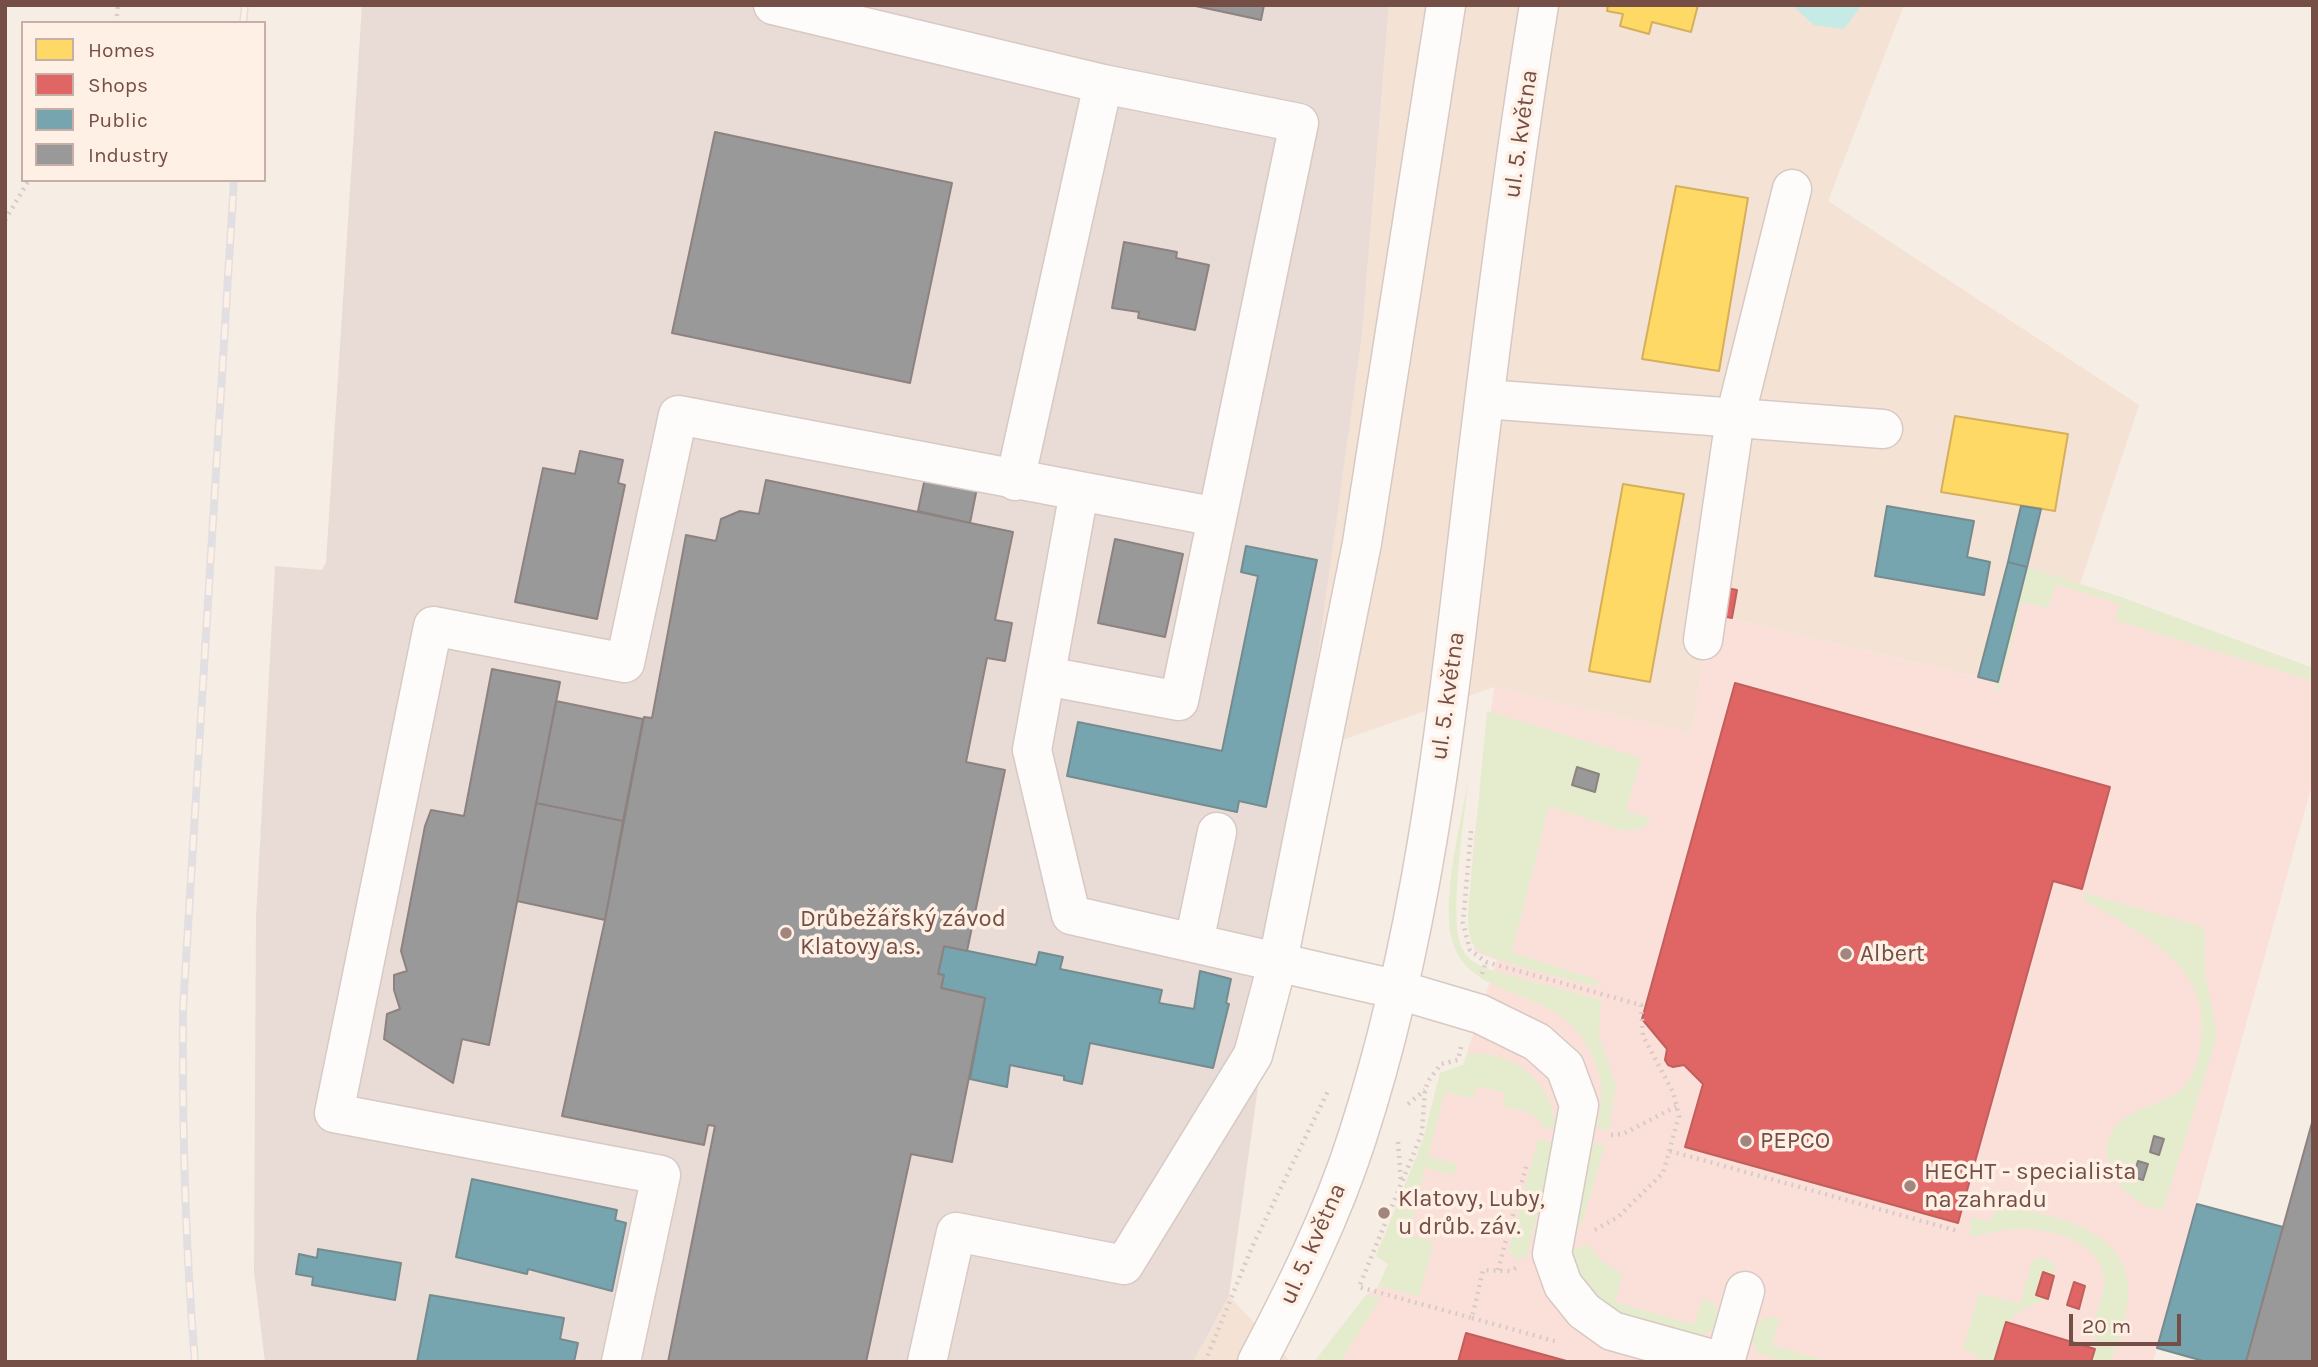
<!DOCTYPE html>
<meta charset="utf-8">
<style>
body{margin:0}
#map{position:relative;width:2318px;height:1367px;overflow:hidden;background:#f6ede5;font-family:Karla,sans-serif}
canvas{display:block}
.frame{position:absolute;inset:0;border:7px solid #754e45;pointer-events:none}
.legend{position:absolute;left:21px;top:21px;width:245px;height:161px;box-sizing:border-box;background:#fff0e5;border:2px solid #c8afa5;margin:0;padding:9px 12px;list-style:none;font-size:21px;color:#754e45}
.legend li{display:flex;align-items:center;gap:14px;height:35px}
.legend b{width:35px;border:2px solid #c8afa5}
.scale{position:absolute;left:2069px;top:1314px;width:112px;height:32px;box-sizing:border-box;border:4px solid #754e45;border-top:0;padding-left:9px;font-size:21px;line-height:24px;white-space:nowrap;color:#754e45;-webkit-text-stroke:5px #fff0e5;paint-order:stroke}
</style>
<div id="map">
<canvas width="2318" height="1367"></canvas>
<div class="frame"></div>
<ul class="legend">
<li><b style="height:19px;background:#ffd966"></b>Homes</li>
<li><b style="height:19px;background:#e06666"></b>Shops</li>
<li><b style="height:19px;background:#76a5af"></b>Public</li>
<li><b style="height:19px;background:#999"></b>Industry</li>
</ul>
<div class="scale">20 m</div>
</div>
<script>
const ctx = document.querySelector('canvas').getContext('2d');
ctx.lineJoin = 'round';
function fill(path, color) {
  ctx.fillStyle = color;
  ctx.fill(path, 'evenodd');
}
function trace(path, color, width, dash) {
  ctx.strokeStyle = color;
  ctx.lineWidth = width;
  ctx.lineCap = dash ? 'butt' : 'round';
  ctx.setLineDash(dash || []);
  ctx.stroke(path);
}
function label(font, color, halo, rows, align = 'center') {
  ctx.font = font + ' Karla,sans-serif';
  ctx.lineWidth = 7;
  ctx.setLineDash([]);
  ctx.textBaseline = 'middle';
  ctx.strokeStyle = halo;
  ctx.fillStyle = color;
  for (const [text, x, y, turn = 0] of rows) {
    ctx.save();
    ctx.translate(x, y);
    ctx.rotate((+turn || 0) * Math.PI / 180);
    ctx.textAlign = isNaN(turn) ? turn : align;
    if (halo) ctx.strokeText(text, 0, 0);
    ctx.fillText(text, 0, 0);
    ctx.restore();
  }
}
const residential = new Path2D(`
 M 1389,5 L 1904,5 L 1828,201 L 2139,405 L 2080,584 L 2027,568 L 1998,682 L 1710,614 L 1692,734 L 1494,687 L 1302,754 L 1362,335 Z
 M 1229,1296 L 1291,1362 L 1193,1362 Z`);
const commercial = new Path2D(`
 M 2027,567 L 2118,596 L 2313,668 L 2313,781 L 2153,1362 L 1314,1362 L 1366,1295 L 1379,1286 L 1388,1264 L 1376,1256 L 1423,1140 L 1440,1073 L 1463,1065 L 1497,960 L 1475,952 L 1468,914 L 1474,838 L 1494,687 L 1692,734 L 1710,614 L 1997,682 Z`);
const industrial = new Path2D(`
 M 362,5 L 1389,5 L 1362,335 L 1229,1296 L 1193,1362 L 265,1362 L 254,1272 L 256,917 L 275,566 L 322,570 L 326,562 Z`);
const green = new Path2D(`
 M 2027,567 L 2118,596 L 2313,668 L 2313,681 L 2115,620 L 2120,604 L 2056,584 L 2048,608 L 2022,602 L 1999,691 L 1995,691 Z
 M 1487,711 L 1641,758 L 1626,811 L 1651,818 L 1644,828 L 1624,831 L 1549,806 L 1512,952 L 1594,979 L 1599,987 C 1577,981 1485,961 1474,946 C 1468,936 1468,924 1468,914 Z
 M 1468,781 C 1465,816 1448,919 1462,948 C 1468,961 1478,965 1491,970 L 1601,1000 L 1599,1036 L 1616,1085 L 1609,1131 L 1596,1127 C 1604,1100 1603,1080 1592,1055 C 1562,984 1477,1005 1454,946 C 1439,907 1461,823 1468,781 Z
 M 2085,893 L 2203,927 C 2208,942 2203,954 2205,970 C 2208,996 2216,1011 2216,1040 L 2163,1210 C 2124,1207 2085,1151 2121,1121 C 2139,1106 2165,1104 2182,1089 C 2194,1077 2199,1056 2201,1040 C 2211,962 2140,934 2084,900 Z
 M 1468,1053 C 1516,1051 1551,1082 1557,1130 L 1543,1127 C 1535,1110 1519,1110 1502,1106 L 1505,1093 L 1477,1086 L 1473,1099 L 1445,1092 L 1428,1156 L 1457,1164 L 1454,1175 L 1425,1168 L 1409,1235 L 1434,1242 L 1419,1296 L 1378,1286 L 1388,1264 L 1376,1256 L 1423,1140 L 1440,1073 L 1463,1065 Z
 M 1538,1139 L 1555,1143 L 1527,1255 L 1519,1261 L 1508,1252 Z
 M 1592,1143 L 1605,1145 L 1581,1227 L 1569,1229 Z
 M 2000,1204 C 2053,1217 2134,1227 2128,1299 C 2126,1320 2117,1342 2111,1362 L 2091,1362 C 2095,1349 2093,1338 2094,1325 C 2096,1309 2106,1293 2104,1277 C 2100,1241 2050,1228 2018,1229 C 2003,1229 1986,1234 1970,1237 L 1970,1218 L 1991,1221 Z
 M 1588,1244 L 1599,1259 L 1623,1274 L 1615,1302 L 1694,1325 L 1703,1297 L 1717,1307 L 1716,1327 L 1701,1337 L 1627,1319 L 1587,1291 L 1569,1251 Z
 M 2037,1258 L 2045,1258 L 2055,1265 L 2054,1276 L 2043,1273 L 2036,1294 L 2048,1299 C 2006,1313 2006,1321 1994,1362 L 1985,1362 L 1963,1348 L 1979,1293 L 2020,1304 L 2032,1262 Z
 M 1366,1295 L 1381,1298 L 1340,1362 L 1314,1362 Z
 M 1767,1317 L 1780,1318 L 1772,1345 L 1830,1362 L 1784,1362 L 1758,1353 L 1750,1338 L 1753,1325 Z`);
const water = new Path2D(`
 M 1792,5 L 1862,5 L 1844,29 L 1814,25 Z`);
const homes = new Path2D(`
 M 1608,5 L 1698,5 L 1691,32 L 1652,22 L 1649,34 L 1620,26 L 1623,14 L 1607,11 Z
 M 1676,186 L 1748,198 L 1719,371 L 1642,359 Z
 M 1955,416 L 2068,434 L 2055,511 L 1941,492 Z
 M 1623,484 L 1684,494 L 1650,682 L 1589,671 Z`);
const shops = new Path2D(`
 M 1716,586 L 1737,590 L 1732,618 L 1710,614 Z
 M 1735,683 L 2110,787 L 2082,889 L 2053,881 L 1958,1223 L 1685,1147 L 1703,1084 L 1684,1065 L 1673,1067 L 1668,1065 L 1665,1060 L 1667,1049 L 1642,1019 Z
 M 2043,1272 L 2054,1276 L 2048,1299 L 2036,1295 Z
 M 2074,1282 L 2085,1286 L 2079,1309 L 2067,1305 Z
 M 2006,1322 L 2095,1349 L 2091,1362 L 1994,1362 Z
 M 1466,1333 L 1570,1362 L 1458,1362 Z`);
const public = new Path2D(`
 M 1887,506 L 1974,521 L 1967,557 L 1990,562 L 1984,595 L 1875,576 Z
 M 2021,506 L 2041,509 L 2027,567 L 2008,562 Z
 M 1246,546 L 1317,560 L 1266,807 L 1239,801 L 1237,812 L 1067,776 L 1078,722 L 1222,751 L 1258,576 L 1241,572 Z
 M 2008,562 L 2027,567 L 1998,682 L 1978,677 Z
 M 944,946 L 1036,965 L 1039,952 L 1063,957 L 1060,969 L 1162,990 L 1159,1003 L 1194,1009 L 1200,971 L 1231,979 L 1226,1003 L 1229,1004 L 1213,1068 L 1090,1043 L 1082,1084 L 1064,1080 L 1064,1076 L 1010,1065 L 1007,1087 L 970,1079 L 985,998 L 941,988 L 944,975 L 938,974 Z
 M 472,1179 L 617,1210 L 615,1220 L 626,1223 L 612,1291 L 528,1269 L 527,1274 L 456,1257 Z
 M 2197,1204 L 2283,1227 L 2246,1362 L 2207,1362 L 2157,1348 Z
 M 318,1249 L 401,1263 L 395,1300 L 312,1285 L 313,1277 L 296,1274 L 299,1254 L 317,1258 Z
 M 430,1295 L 564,1318 L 560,1339 L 578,1343 L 574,1362 L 417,1362 Z`);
const industry = new Path2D(`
 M 1191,5 L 1264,5 L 1261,20 Z
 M 715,132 L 952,183 L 910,383 L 672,333 Z
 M 1124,242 L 1177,252 L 1176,258 L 1209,265 L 1195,330 L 1138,318 L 1139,312 L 1112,308 Z
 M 580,451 L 623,460 L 618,483 L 625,485 L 597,619 L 515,602 L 543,468 L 575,474 Z
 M 926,473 L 978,483 L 970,523 L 918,511 Z
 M 766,480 L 1013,532 L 995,620 L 1012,623 L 1005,661 L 987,658 L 966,762 L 1005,770 L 967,951 L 944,946 L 938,974 L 944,975 L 941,988 L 985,998 L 952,1162 L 911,1154 L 866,1362 L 668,1362 L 715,1126 L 708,1125 L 704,1145 L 562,1116 L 605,920 L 644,717 L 652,718 L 686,535 L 716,541 L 721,519 L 740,511 L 759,514 Z
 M 1115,539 L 1183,554 L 1165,637 L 1098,623 Z
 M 492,669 L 560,682 L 489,1045 L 462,1039 L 453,1083 L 384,1039 L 387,1014 L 400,1009 L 394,990 L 394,975 L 407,971 L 401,951 L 425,826 L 431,810 L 464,816 Z
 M 556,701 L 643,719 L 623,821 L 536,803 Z
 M 1577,767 L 1599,774 L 1595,792 L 1572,785 Z
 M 536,803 L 623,821 L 605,920 L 517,901 Z
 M 2313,1119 L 2313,1362 L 2246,1362 L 2283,1227 Z
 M 2154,1136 L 2164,1139 L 2159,1155 L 2150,1152 Z
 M 2138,1161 L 2148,1164 L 2143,1180 L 2133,1177 Z`);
const path = new Path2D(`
 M 116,23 L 118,5
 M 5,220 L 29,180
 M 1471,831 L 1463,923 L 1470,950 L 1486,962 L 1641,1005 L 1643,1036 L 1673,1092 L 1679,1116 L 1663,1173 L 1618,1217 L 1593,1231
 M 1482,974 L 1486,962
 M 1461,1047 L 1458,1060 L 1441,1064 L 1429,1080 L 1425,1090 L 1422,1133 L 1359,1287 L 1472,1318 L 1483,1270 L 1510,1271 L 1516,1268
 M 1408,1104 L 1425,1090
 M 1611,1135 L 1623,1134 L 1677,1106
 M 1398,1142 L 1401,1182
 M 1670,1151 L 1958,1231
 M 1498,1270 L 1527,1163
 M 1472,1318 L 1558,1342
 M 1205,1362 L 1252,1247 L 1328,1091`);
const minor = new Path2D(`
 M 773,5 L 1103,84 L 1299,123 L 1179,701 L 1046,676
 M 1485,399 L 1883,429
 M 1015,481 L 1103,84
 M 1079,492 L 1032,750 L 1071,915 L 1399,990 L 1480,1014 L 1537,1042 L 1565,1067 L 1579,1105 L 1552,1254 L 1563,1285 L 1584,1311 L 1612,1331 L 1723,1362
 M 1703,640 L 1735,418 L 1792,189
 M 1194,942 L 1217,832
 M 621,1362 L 661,1175 L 334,1113 L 433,626 L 625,663 L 678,415 L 1217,517
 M 927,1362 L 956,1232 L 1124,1265 L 1253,1055 L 1278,961 L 1362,543 L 1446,5
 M 1257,1362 C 1295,1290 1332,1216 1357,1138 C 1426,927 1448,704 1474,484 C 1493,325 1513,164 1539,5
 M 1725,1362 L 1745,1291`);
const rail = new Path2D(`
 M 243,23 L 245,5
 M 195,1362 C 185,1243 182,1126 183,1008 L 234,180`);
const markers = [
 [786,933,7,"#a2867d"],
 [1846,954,7,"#a2867d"],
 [1746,1141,7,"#a2867d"],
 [1910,1186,7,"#a2867d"],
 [1384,1213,7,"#a2867d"]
];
const streetNames = [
 ["ul. 5. května",1521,134,-82],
 ["ul. 5. května",1448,696,-82],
 ["ul. 5. května",1313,1244,-66]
];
const poiNames = [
 ["Drůbežářský závod",800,919],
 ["Klatovy a.s.",800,947],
 ["Albert",1860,954],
 ["PEPCO",1760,1141],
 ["HECHT - specialista",1924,1172],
 ["na zahradu",1924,1200],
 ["Klatovy, Luby,",1398,1199],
 ["u drůb. záv.",1398,1227]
];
fill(residential, '#f4e2d5');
fill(commercial, '#fbe0d9');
fill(industrial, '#e9dcd6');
fill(green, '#e5ecce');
fill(water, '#c6eae6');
fill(homes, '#ffd966');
trace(homes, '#d6af5c', 2);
fill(shops, '#e06666');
trace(shops, '#c05f5c', 2);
fill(public, '#76a5af');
trace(public, '#768b8f', 2);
fill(industry, '#999');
trace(industry, '#8e8280', 2);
trace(minor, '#d7c9c3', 41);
trace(path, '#d7cbc8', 4.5, [2, 5]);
trace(minor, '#fefcfb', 38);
trace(rail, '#e2dfe3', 8);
trace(rail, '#fff0e5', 5, [16]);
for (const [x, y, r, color] of markers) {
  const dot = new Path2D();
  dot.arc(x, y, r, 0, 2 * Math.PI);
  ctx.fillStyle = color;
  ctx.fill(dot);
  trace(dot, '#fff0e5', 2.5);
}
label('24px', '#754e45', '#fff0e5', streetNames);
label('24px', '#754e45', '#fff0e5', poiNames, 'left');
</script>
